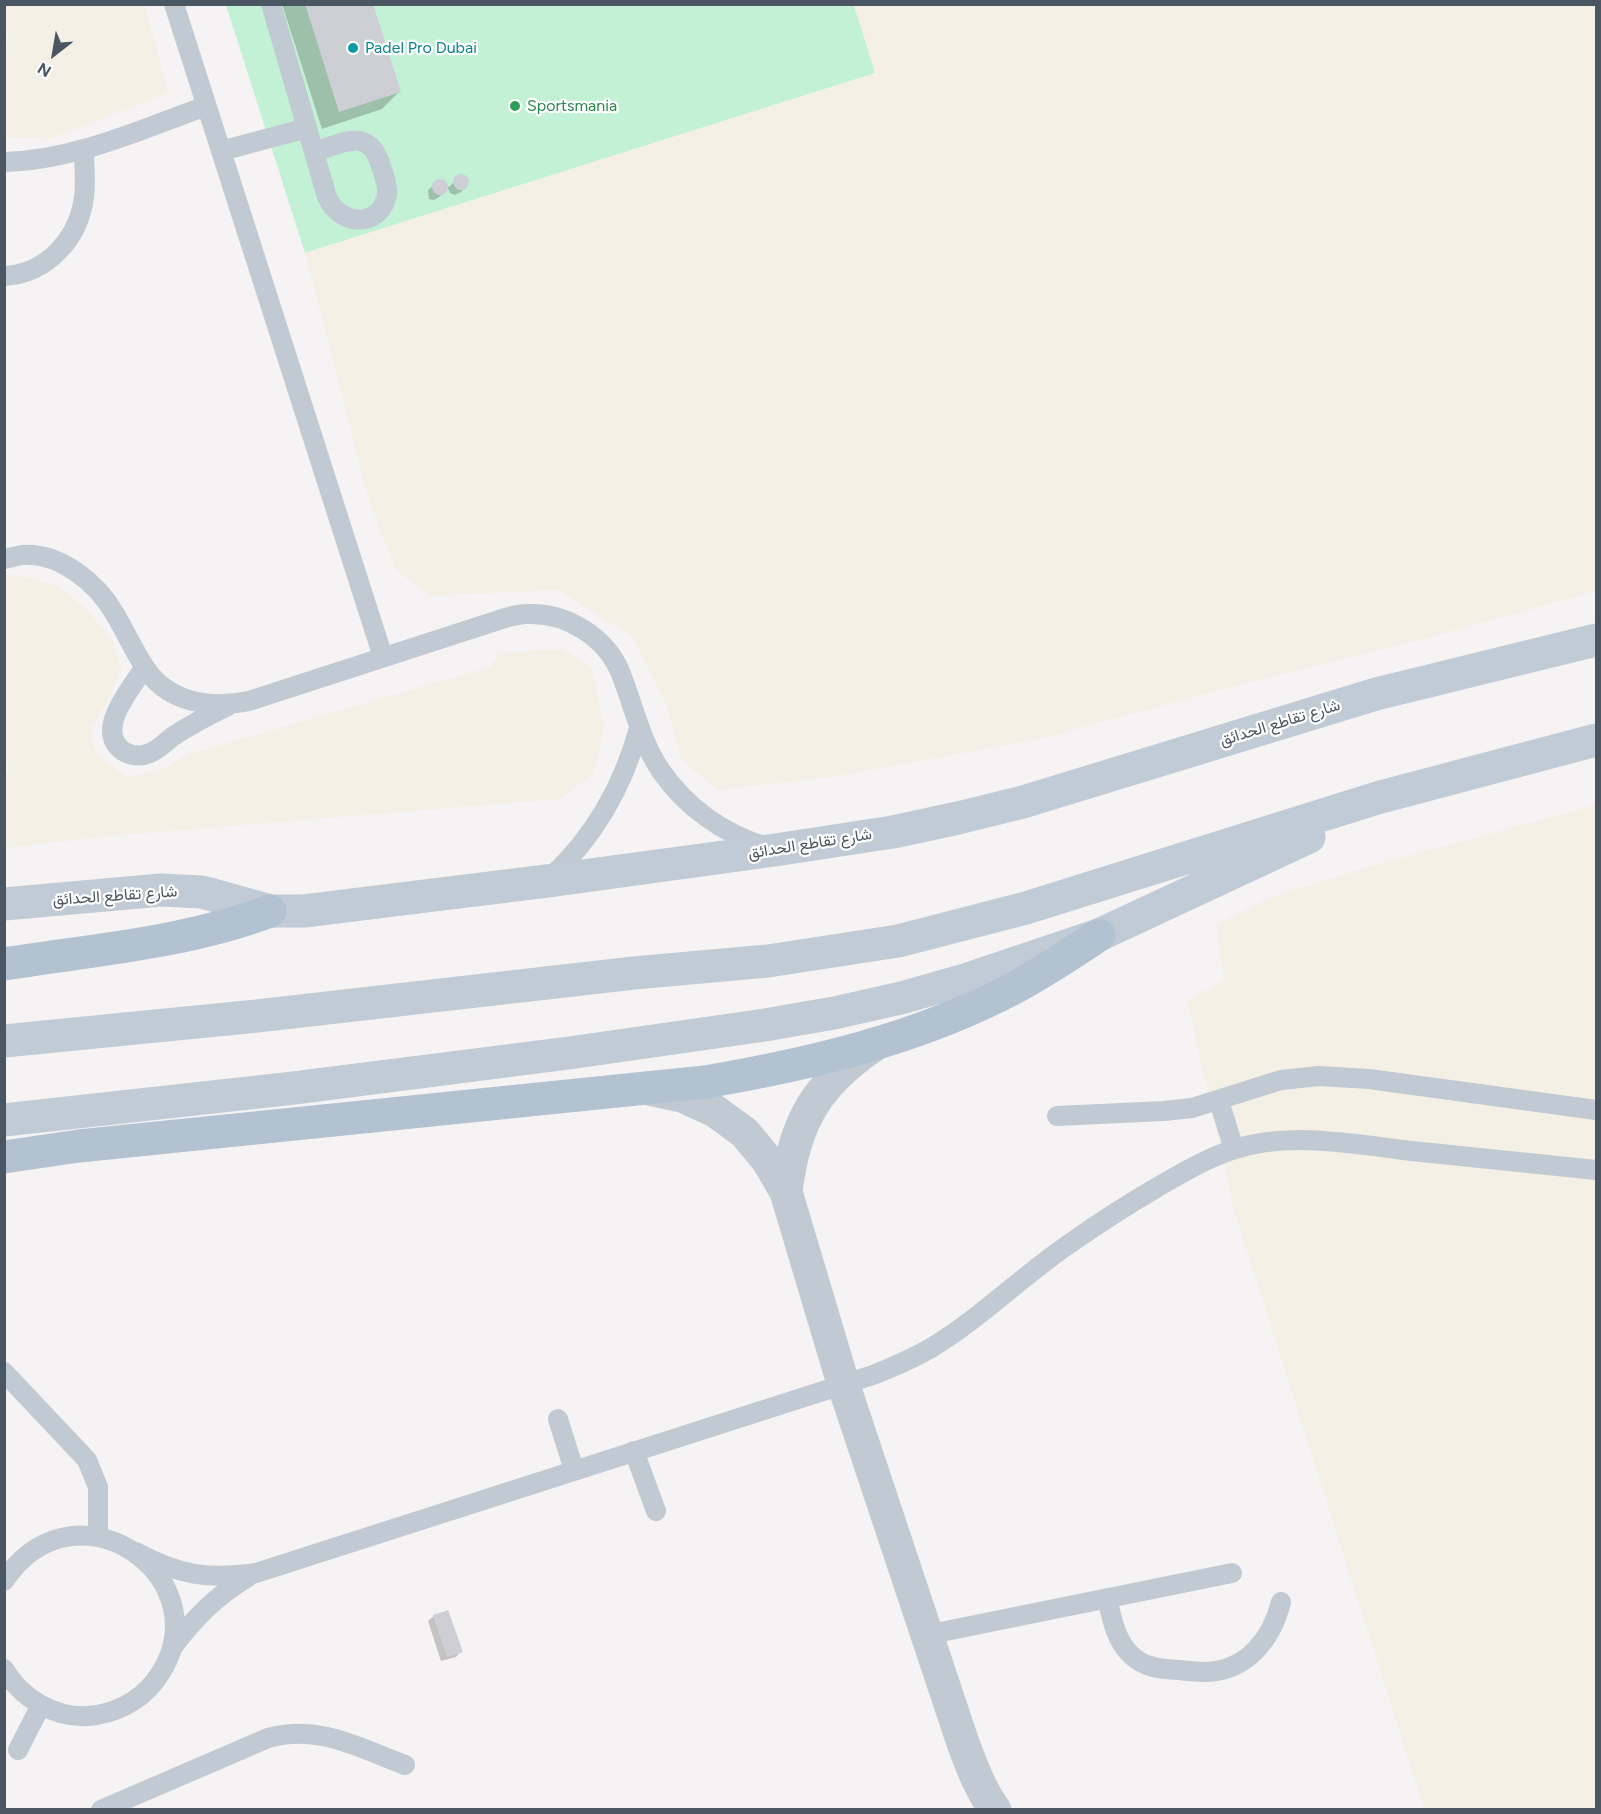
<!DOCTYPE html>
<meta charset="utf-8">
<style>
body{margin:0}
#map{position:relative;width:1601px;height:1814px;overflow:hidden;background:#f5f3f3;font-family:Figtree,sans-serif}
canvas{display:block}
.frame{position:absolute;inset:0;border:6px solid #4a5661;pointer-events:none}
.north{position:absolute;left:24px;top:24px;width:60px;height:60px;-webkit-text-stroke:4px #fff;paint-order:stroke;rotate:211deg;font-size:16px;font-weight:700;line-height:24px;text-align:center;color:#4a5661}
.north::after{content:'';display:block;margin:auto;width:21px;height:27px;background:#4a5661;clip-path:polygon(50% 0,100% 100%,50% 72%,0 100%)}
</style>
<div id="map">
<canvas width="1601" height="1814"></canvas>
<div class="frame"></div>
<div class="north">N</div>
</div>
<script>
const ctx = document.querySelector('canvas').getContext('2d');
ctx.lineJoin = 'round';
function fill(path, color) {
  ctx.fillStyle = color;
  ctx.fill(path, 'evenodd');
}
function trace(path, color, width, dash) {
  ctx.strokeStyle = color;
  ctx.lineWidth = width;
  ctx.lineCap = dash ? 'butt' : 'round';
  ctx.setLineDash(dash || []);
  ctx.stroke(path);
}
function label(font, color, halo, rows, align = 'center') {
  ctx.font = font + ' Figtree,Vazirmatn,sans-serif';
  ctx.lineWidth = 4.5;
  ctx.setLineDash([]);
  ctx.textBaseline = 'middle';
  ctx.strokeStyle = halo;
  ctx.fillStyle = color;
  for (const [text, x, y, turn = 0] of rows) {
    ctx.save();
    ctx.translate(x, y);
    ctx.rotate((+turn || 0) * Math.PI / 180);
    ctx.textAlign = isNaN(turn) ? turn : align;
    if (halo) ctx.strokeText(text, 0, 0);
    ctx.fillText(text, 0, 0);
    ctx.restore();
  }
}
const green = new Path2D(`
 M 226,5 L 854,5 L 876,73 L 305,253 Z`);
const sand = new Path2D(`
 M 5,4 L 145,5 L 168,93 L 50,139 L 5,138 L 4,80 L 8,33 L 5,33 Z
 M 854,5 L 1596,5 L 1596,591 L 1431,637 L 1235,686 L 1039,739 L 839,776 L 718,790 L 681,759 L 666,704 L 632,636 L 558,590 L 430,596 L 395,569 L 368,497 L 305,253 L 875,73 Z
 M 10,575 L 32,578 L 60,587 L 90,613 L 113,641 L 122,669 L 107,702 L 92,726 L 93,748 L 108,764 L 129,777 L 161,770 L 189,754 L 490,667 L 498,653 L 563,649 L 592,669 L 604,726 L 594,774 L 559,799 L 110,836 L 5,848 L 5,773 L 9,772 L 4,743 L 4,576 Z
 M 1596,805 L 1596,1809 L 1424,1809 L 1234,1210 L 1187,1000 L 1224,981 L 1216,924 L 1266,899 L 1367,867 Z`);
const shadow = new Path2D(`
 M 282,4 L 371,4 L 399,92 L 382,109 L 322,129 Z
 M 461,175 L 468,180 L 466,186 L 461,192 L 455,195 L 450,193 L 447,186 L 445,191 L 439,197 L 434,200 L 429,199 L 428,190 L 434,185 L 440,181 L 449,187 Z
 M 434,1616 L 461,1651 L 456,1657 L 441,1661 L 428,1621 Z`);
const building = new Path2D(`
 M 305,4 L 373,4 L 401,92 L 339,112 Z
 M453 182a8 8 0 1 1 16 0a8 8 0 1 1-16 0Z
 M432 187a8 8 0 1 1 16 0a8 8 0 1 1-16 0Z
 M 448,1610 L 463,1652 L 447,1657 L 433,1615 Z`);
const service = new Path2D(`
 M 174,4 L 383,657
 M 271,4 L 327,197 C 341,228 382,227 387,194 C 388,184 383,173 380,163 C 376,152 371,143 359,141 C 345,139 328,148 314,152
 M 221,151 L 307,128
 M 4,162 C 75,160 140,130 206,106
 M 4,276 C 47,274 79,238 84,197 C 86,182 84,166 84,150
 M 4,559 C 10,558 17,556 22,555 C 60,552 97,583 115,614 C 125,631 133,649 144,666 C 167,703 210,709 249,701 L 505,618 C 512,616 520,614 527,614 C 567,612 607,638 621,674 C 634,707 641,742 661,771 C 687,808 724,834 766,847
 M 144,668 C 131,689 94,730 123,751 C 131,756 141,757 150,753 C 158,750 165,743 172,737 C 190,725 209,715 228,706
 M 550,878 C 595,836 623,787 639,728
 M 1219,1101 L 1234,1149
 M 1057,1116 L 1164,1111 L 1192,1108 L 1281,1080 L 1319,1076 L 1369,1079 L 1596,1110
 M 4,1372 L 87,1460 L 98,1487 L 98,1536
 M 558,1419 L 574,1470
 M 634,1451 L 656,1511
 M 136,1552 C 178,1575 209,1580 256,1573 L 873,1375 C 893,1367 912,1359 931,1348 C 981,1318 1023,1275 1072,1242 C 1099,1223 1127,1205 1156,1188 C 1180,1174 1205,1159 1232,1150 C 1289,1131 1354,1144 1412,1151 C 1473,1157 1535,1164 1596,1170
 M 4,1581 C 78,1471 229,1583 155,1681 C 139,1702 114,1714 88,1716 C 54,1718 21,1698 4,1669
 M 1107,1598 C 1112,1618 1115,1638 1129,1653 C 1143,1668 1161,1669 1179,1670 C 1188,1671 1198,1672 1207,1672 C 1248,1670 1272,1638 1281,1602
 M 926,1635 L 1232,1573
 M 172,1648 C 193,1619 217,1595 248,1577
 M 18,1750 L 41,1705
 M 101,1810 L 268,1738 C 319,1724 359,1748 405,1765`);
const minor = new Path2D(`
 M 649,1089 L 682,1096 L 715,1111 L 745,1133 L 768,1161 L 786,1192 L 843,1383 L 963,1743 C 972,1767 980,1789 995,1810
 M 786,1192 C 794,1122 817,1083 876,1044`);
const secondary = new Path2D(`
 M 4,904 L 161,890 L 202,892 L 270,911 L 304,911 L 547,881 L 775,850 L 893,832 L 958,818 L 1023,802 L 1376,694 L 1596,640
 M 4,1041 L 257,1016 L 634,973 L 768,961 L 898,941 L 1026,908 L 1377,798 L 1596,740
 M 4,1120 L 294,1088 L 569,1053 L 765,1025 L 834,1013 L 901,998 L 968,979 L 1099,935 L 1309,837`);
const primary = new Path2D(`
 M 4,964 C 93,950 185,943 270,911
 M 4,1157 L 79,1146 L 705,1082 C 810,1064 918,1039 1014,988 C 1043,972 1071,954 1099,935`);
const markers = [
 [353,48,6,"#0f9aa8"],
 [515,106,6,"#2e9e5b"]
];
const cultureNames = [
 ["Padel Pro Dubai",365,48]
];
const leisureNames = [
 ["Sportsmania",527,106]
];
const streetNames = [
 ["شارع تقاطع الحدائق",1280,723,-17],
 ["شارع تقاطع الحدائق",810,844,-9],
 ["شارع تقاطع الحدائق",115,896,-4]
];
fill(green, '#c3f1d5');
fill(sand, '#f5f0e5');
fill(shadow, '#0003');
fill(building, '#cdcfd5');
trace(service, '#c1cad2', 20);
trace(minor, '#c1cad2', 33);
trace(secondary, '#c1cbd6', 33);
trace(primary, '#b3c2d1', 33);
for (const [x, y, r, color] of markers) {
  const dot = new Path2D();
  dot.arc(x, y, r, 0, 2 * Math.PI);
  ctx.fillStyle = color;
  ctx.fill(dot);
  trace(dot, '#fff', 2);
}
label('16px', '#0d838f', '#fff', cultureNames, 'left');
label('16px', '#27864d', '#fff', leisureNames, 'left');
label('16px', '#4a5661', '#fff', streetNames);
</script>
